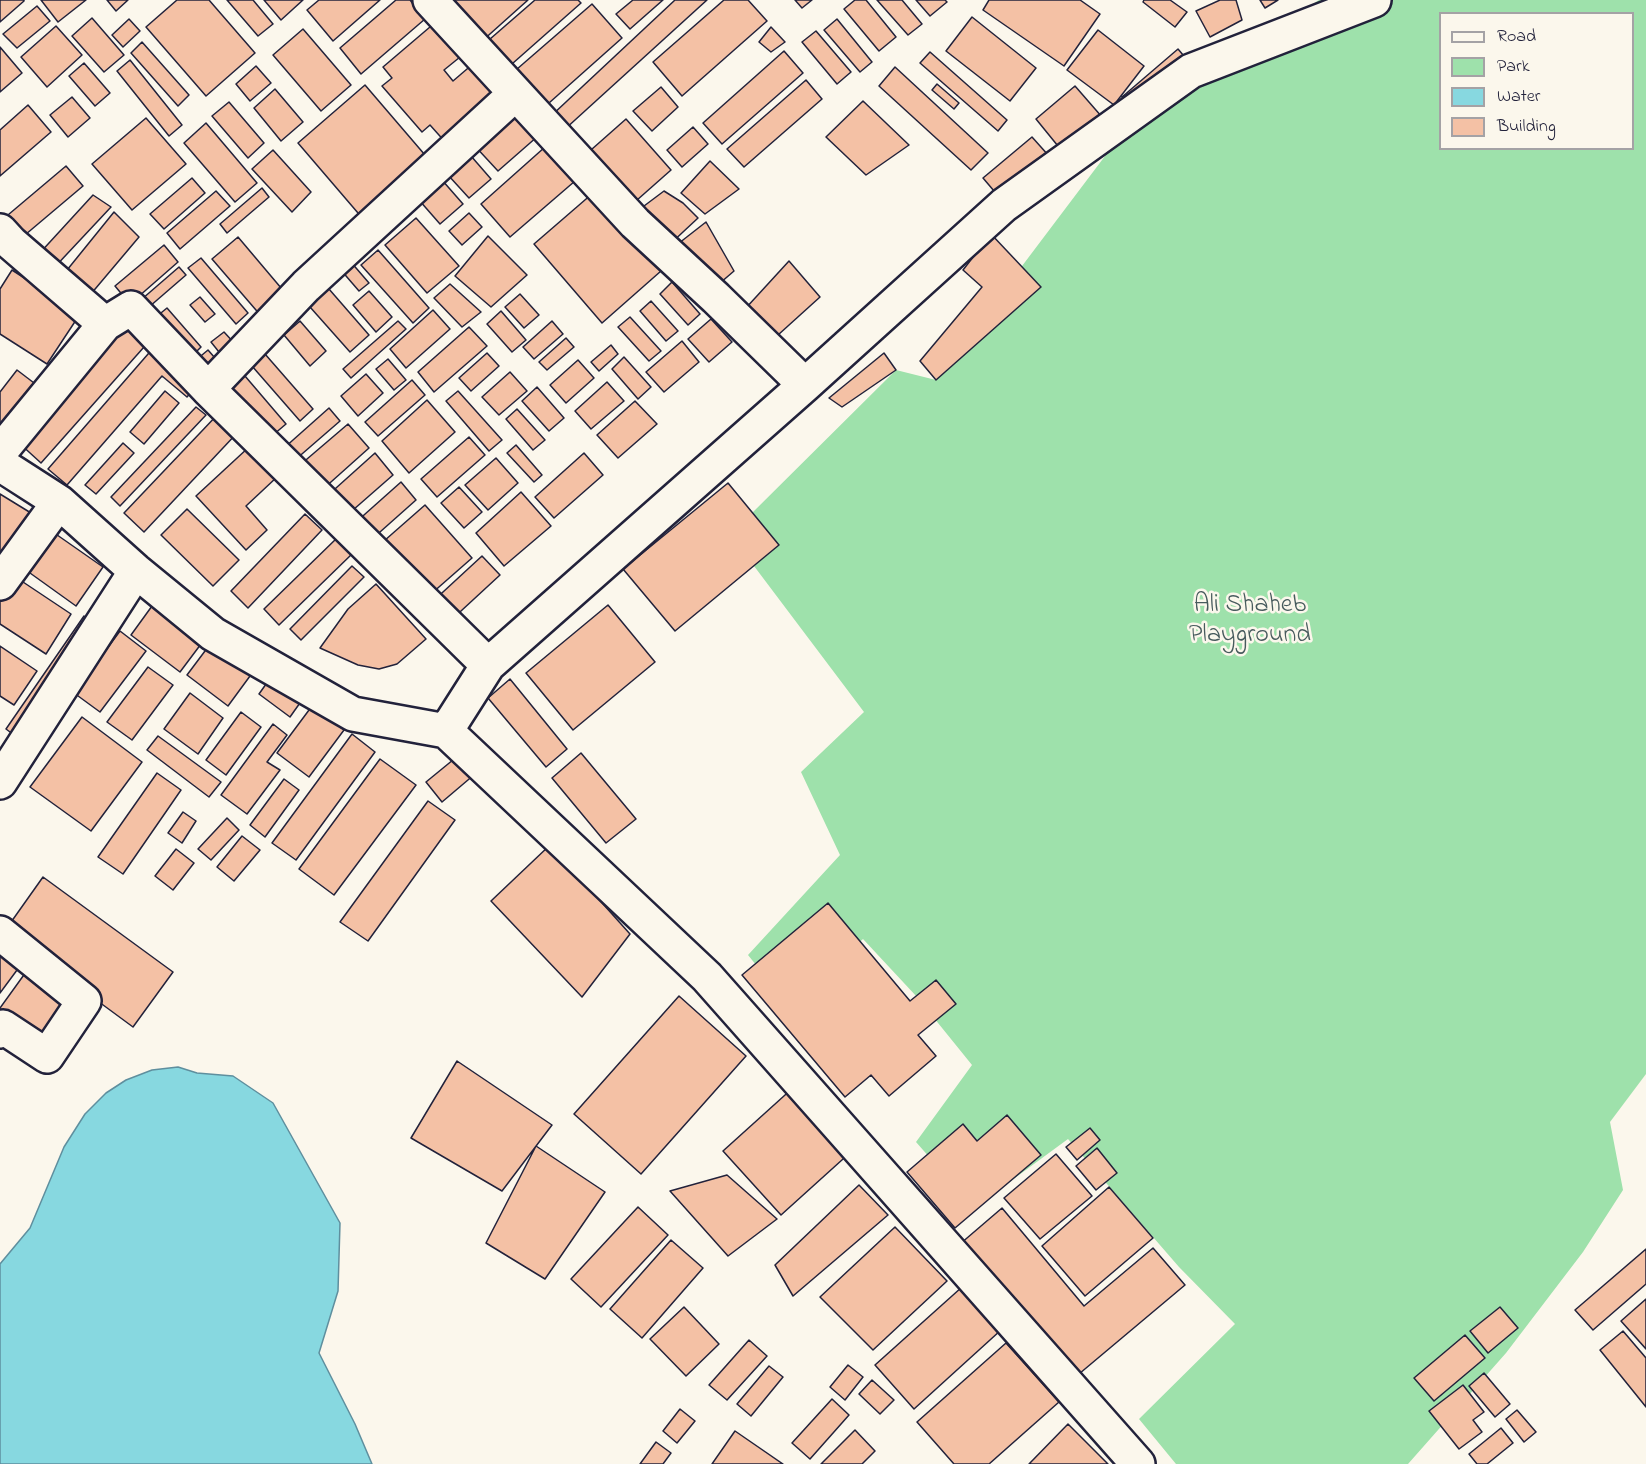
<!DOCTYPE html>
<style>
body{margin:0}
#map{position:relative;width:1646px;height:1464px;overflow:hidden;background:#fbf7ec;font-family:"Indie Flower",sans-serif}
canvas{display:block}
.legend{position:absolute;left:1439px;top:12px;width:195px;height:138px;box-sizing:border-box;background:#fbf7ec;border:2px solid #a4a2a5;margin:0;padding:8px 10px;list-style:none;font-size:18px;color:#22223b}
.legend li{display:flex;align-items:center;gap:12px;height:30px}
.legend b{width:30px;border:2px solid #a4a2a5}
</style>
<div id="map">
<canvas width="1646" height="1464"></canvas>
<ul class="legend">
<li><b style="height:8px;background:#fbf7ec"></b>Road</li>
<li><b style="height:16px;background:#9ee1ab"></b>Park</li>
<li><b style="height:16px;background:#87d8e0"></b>Water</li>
<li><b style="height:16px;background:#f4c1a5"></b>Building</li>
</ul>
</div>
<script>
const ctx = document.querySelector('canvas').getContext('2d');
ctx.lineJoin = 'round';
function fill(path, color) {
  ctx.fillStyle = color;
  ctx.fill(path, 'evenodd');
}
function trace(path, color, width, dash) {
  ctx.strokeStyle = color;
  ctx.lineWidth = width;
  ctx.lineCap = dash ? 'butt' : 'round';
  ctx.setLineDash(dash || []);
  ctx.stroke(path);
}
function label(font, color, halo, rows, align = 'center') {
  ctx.font = font + ' "Indie Flower",sans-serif';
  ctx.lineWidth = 5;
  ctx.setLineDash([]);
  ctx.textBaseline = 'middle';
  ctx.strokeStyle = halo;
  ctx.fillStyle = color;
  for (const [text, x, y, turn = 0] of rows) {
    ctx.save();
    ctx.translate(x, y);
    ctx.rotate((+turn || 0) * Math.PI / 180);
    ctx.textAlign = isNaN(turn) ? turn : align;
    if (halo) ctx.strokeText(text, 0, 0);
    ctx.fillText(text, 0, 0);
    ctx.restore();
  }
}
const green = new Path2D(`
 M 1319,0 L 1646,0 L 1646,1074 L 1610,1122 L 1623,1190 L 1583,1252 L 1506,1353 L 1408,1464 L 1176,1464 L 1139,1419 L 1235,1324 L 1179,1267 L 1068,1139 L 974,1208 L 916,1142 L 972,1065 L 917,997 L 863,939 L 789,1006 L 748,955 L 840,855 L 801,772 L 864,712 L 754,566 L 779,545 L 752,513 L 896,370 L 936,380 L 1139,111 ZM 1440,14 L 1632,14 L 1632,148 L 1440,148 Z`);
const water = new Path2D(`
 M 178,1067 L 197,1073 L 233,1076 L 273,1103 L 340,1223 L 338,1291 L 319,1353 L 355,1424 L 372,1464 L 0,1464 L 0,1264 L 30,1228 L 64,1147 L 85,1114 L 106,1093 L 126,1080 L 152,1070 Z`);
const building = new Path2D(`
 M 0,0 L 24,0 L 24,1 L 0,22 Z
 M 41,0 L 86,0 L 58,22 Z
 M 107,0 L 128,0 L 116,11 Z
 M 177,0 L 209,0 L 255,53 L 206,96 L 146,27 Z
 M 227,0 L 253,0 L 273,24 L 258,36 Z
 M 264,0 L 303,0 L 281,20 Z
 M 319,0 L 380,0 L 333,41 L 307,10 Z
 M 396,0 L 410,0 L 425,19 L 361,74 L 340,48 Z
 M 445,0 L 528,0 L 481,42 Z
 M 535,0 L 578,0 L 581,3 L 504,71 L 482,46 Z
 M 633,0 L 663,0 L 630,29 L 616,14 Z
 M 675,0 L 707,0 L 564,130 L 551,116 Z
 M 724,0 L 748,0 L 767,21 L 682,96 L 653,62 Z
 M 795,0 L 812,0 L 802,8 Z
 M 855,0 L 866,0 L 896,37 L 879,51 L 844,9 Z
 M 877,0 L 902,0 L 922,24 L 908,35 Z
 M 916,0 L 945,0 L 947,2 L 930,16 Z
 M 989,0 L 1080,0 L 1100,14 L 1064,66 L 983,10 Z
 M 1144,0 L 1170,0 L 1187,12 L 1175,27 L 1143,2 Z
 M 1220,0 L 1236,0 L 1242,20 L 1210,37 L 1196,11 Z
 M 1260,0 L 1278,0 L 1265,8 Z
 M 592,4 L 622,38 L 540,111 L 509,76 Z
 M 37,6 L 50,21 L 17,48 L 3,34 Z
 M 972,17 L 1036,68 L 1010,101 L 946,51 Z
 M 92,18 L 124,55 L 104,72 L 72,36 Z
 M 129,19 L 140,31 L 123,47 L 112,35 Z
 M 837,19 L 872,62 L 860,72 L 824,30 Z
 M 437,21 L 465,53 L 444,70 L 453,81 L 474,63 L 503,97 L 447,144 L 430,125 L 422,132 L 382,86 L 392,78 L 383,67 Z
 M 56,26 L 82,55 L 47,87 L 21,57 Z
 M 771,27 L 785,42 L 771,52 L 759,42 Z
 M 303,29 L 351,85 L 321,111 L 273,55 Z
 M 1098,30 L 1144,66 L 1114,105 L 1067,70 Z
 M 816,31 L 851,72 L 837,84 L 802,42 Z
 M 142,42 L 189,95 L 178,106 L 131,53 Z
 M 0,47 L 22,73 L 0,92 Z
 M 1178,49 L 1189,62 L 1132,109 L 1122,97 Z
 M 784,51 L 803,73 L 722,144 L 703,123 Z
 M 930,52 L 1007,120 L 998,131 L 920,63 Z
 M 130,60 L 182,125 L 169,136 L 117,71 Z
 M 84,63 L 110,93 L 95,106 L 69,76 Z
 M 256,66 L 271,83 L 250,101 L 236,84 Z
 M 895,67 L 988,153 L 971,170 L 879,86 Z
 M 806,80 L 822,99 L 744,167 L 727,149 Z
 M 937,84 L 959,103 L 954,109 L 932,90 Z
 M 365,85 L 431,162 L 364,220 L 298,143 Z
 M 1075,86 L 1102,117 L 1062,151 L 1036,119 Z
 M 661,87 L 678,107 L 652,131 L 633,111 Z
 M 275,89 L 303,122 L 281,141 L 254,108 Z
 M 72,97 L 90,118 L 68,137 L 50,115 Z
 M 863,101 L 909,145 L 866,175 L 826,137 Z
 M 229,102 L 264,143 L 248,158 L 212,116 Z
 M 28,105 L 51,132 L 0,176 L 0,130 Z
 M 513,109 L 538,136 L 498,171 L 473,144 Z
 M 146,118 L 186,164 L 132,210 L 92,164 Z
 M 626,119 L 671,170 L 628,208 L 583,157 Z
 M 206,123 L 257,183 L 235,202 L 184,143 Z
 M 693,127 L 708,144 L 682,167 L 667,150 Z
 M 1032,137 L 1049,156 L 1000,198 L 983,178 Z
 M 545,147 L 575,181 L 510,237 L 481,204 Z
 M 273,150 L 311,192 L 292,212 L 252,169 Z
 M 471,156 L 491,179 L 469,198 L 448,175 Z
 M 710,161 L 739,189 L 705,214 L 681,193 Z
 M 66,166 L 83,186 L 19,240 L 2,220 Z
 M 435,172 L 463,204 L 440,224 L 412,192 Z
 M 192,178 L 205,193 L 164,229 L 150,214 Z
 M 262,188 L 269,197 L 227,233 L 220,224 Z
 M 216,191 L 230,206 L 180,249 L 167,233 Z
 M 664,191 L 683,203 L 698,218 L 668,246 L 636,212 Z
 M 593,193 L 661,271 L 602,323 L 534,244 Z
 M 93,195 L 111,207 L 52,270 L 38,255 Z
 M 114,212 L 139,237 L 85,301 L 63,275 Z
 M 469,213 L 482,227 L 462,245 L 449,231 Z
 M 416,218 L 459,266 L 427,293 L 385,245 Z
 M 706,222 L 734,271 L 712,290 L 674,247 Z
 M 991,234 L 1041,287 L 936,380 L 920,361 L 982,287 L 963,270 Z
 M 488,236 L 527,275 L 491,307 L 455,276 Z
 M 238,237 L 287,295 L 262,317 L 212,259 Z
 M 164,245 L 178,262 L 130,304 L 115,286 Z
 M 378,250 L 429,308 L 413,323 L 361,265 Z
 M 201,258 L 248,313 L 236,324 L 188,268 Z
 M 350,261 L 369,283 L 359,291 L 340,269 Z
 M 789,261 L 820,297 L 778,335 L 745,309 Z
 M 179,267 L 186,275 L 149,307 L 142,299 Z
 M 12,270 L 80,314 L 47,364 L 0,334 L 0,289 Z
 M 322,281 L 369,335 L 350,352 L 302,298 Z
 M 672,282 L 700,314 L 688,325 L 660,294 Z
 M 450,284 L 481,312 L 462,327 L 434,298 Z
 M 369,291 L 392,317 L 376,332 L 353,305 Z
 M 520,294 L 539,315 L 524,328 L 505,307 Z
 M 200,297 L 215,314 L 205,322 L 190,305 Z
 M 651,301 L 678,331 L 666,341 L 640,311 Z
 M 167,308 L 201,347 L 191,357 L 156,317 Z
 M 433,310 L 450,329 L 406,368 L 390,349 Z
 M 501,311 L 526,340 L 512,352 L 487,324 Z
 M 129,317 L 152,338 L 41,463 L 18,442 Z
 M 630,317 L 661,351 L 649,361 L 618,327 Z
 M 711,319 L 732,342 L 709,362 L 688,339 Z
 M 300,321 L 326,351 L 310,366 L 284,335 Z
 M 398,321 L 406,329 L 351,378 L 343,369 Z
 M 552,321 L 563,334 L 534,359 L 523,347 Z
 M 469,327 L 487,346 L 434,392 L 418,372 Z
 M 224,332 L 236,345 L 223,357 L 211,342 Z
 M 566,338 L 574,347 L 547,370 L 539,362 Z
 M 682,341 L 699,362 L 664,392 L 646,372 Z
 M 611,345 L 618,354 L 599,371 L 591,362 Z
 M 155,346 L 199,383 L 187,397 L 162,376 L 67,485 L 48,469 Z
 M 258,346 L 313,409 L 300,421 L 245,358 Z
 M 208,350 L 222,366 L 211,377 L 196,360 Z
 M 487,353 L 499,366 L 471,391 L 459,378 Z
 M 884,353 L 896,370 L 842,407 L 829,398 Z
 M 624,357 L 651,387 L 638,399 L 612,369 Z
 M 388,359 L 406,380 L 394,390 L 376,369 Z
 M 578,360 L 594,378 L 566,403 L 550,385 Z
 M 239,369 L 286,424 L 273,435 L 226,382 Z
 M 17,370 L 38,386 L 0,436 L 0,392 Z
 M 510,372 L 527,391 L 499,415 L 482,397 Z
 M 366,374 L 383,393 L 358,416 L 341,396 Z
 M 412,380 L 425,395 L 378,436 L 365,422 Z
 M 607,382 L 624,401 L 591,429 L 575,411 Z
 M 537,387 L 564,418 L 549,431 L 522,401 Z
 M 165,391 L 179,403 L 144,444 L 130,432 Z
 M 458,391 L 502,440 L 489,451 L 446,401 Z
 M 427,400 L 455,432 L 409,473 L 382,441 Z
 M 635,401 L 657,424 L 618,458 L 597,435 Z
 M 196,407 L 206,415 L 120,506 L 111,497 Z
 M 329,408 L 340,421 L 295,460 L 284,448 Z
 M 517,409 L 545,440 L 533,450 L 506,419 Z
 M 219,413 L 238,432 L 144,532 L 124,513 Z
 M 348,424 L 369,448 L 322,490 L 300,465 Z
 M 469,437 L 485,455 L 437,497 L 421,479 Z
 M 123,443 L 134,453 L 96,494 L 85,485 Z
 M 516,445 L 542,475 L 534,482 L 507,453 Z
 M 249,447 L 277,477 L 246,506 L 267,530 L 246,550 L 196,496 Z
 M 375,453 L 393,475 L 345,517 L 326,497 Z
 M 584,453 L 603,475 L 554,518 L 535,497 Z
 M 496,458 L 518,483 L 488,510 L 465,485 Z
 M 401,482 L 416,500 L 371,540 L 355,523 Z
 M 728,483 L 779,545 L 675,631 L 623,569 Z
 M 459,487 L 482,512 L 464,528 L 441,503 Z
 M 521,492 L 551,526 L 504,566 L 476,533 Z
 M 0,494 L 31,513 L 5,556 L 0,553 Z
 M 425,505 L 472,558 L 423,601 L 376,548 Z
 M 187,509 L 239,560 L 213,586 L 161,535 Z
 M 305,514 L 322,530 L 248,608 L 231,591 Z
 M 50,530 L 103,567 L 76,606 L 23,568 Z
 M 338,537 L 353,553 L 279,625 L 264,609 Z
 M 482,556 L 500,575 L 448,623 L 430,604 Z
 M 352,566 L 364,577 L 301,640 L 290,629 Z
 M 14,576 L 71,614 L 46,654 L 0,624 L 0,598 Z
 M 376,584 L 426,639 L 397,664 L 379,669 L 358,665 L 320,648 L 348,609 Z
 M 160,595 L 210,632 L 180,672 L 131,635 Z
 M 608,605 L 655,662 L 573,730 L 526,673 Z
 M 84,616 L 96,624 L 18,738 L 6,729 Z
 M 120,631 L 146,651 L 100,712 L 74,693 Z
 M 220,631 L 261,661 L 228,706 L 187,675 Z
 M 0,646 L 37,671 L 14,705 L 0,696 Z
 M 148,667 L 173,685 L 132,740 L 107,722 Z
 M 276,670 L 307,693 L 290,717 L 259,694 Z
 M 510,679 L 567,749 L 546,767 L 488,698 Z
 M 190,693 L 223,718 L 198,754 L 164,729 Z
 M 312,706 L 344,730 L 309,777 L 277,753 Z
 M 241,712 L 261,727 L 226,775 L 206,760 Z
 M 82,717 L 142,762 L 91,831 L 30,787 Z
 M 273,724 L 287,735 L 267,762 L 280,770 L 247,814 L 221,795 Z
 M 352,734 L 375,752 L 296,860 L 272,843 Z
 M 158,736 L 221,782 L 209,797 L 147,750 Z
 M 581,753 L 636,819 L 606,843 L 552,778 Z
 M 459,755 L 475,774 L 442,802 L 426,782 Z
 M 380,759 L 416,785 L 334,895 L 299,869 Z
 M 157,773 L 181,790 L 123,874 L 98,857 Z
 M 284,779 L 299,790 L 265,837 L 250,825 Z
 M 428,801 L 455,820 L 368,941 L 340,922 Z
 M 183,812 L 196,821 L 182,843 L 168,833 Z
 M 227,818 L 239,830 L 211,860 L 198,849 Z
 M 242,836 L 260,850 L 234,881 L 217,867 Z
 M 550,845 L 630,934 L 582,997 L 491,901 Z
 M 176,849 L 194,863 L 173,890 L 155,876 Z
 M 43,877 L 173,972 L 133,1027 L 4,932 Z
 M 828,903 L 910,1001 L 936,980 L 956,1004 L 918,1035 L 936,1056 L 889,1096 L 871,1075 L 845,1097 L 742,975 Z
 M 0,951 L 20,966 L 0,993 Z
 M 26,972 L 70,1004 L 42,1042 L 0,1010 L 0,1008 Z
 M 679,996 L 746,1056 L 641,1174 L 574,1114 Z
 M 457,1061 L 552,1125 L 502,1191 L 411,1138 Z
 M 795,1086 L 853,1150 L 781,1215 L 723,1151 Z
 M 1007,1115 L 1041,1155 L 955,1228 L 907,1172 L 963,1124 L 977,1141 Z
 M 1090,1128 L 1100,1140 L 1077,1160 L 1066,1147 Z
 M 536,1146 L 605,1192 L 545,1279 L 486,1243 Z
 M 1097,1148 L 1117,1173 L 1096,1190 L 1076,1166 Z
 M 1056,1154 L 1092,1196 L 1040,1239 L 1004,1198 Z
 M 727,1175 L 777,1219 L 728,1256 L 670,1191 Z
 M 859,1185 L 888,1215 L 793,1296 L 775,1265 Z
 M 1109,1187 L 1153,1238 L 1085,1296 L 1042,1246 Z
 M 638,1207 L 668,1235 L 601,1307 L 571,1279 Z
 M 1002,1208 L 1084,1306 L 1153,1248 L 1185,1285 L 1073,1379 L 960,1244 Z
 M 895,1227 L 947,1281 L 873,1350 L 820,1297 Z
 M 671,1240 L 703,1268 L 642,1338 L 610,1309 Z
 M 1646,1249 L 1646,1284 L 1593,1330 L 1575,1310 Z
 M 962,1287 L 1001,1330 L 914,1409 L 875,1365 Z
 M 1646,1299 L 1646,1349 L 1621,1321 Z
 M 684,1307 L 719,1344 L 686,1376 L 650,1339 Z
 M 1500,1307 L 1518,1328 L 1488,1353 L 1470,1331 Z
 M 1623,1331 L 1646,1358 L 1646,1407 L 1600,1350 Z
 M 1465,1335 L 1485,1358 L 1434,1401 L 1414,1378 Z
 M 749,1340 L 767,1356 L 727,1400 L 709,1385 Z
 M 1006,1343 L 1059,1402 L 989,1464 L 954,1464 L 917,1422 Z
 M 848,1365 L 863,1377 L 845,1400 L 830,1387 Z
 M 769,1366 L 783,1377 L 751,1416 L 737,1404 Z
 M 1484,1373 L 1510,1404 L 1495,1417 L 1469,1386 Z
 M 872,1380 L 894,1400 L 880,1414 L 859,1394 Z
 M 1463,1385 L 1484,1412 L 1473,1420 L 1482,1432 L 1459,1449 L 1429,1411 Z
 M 832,1399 L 849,1415 L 810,1459 L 792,1443 Z
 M 680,1409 L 695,1421 L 677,1443 L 663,1431 Z
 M 1517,1410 L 1536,1432 L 1524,1442 L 1506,1419 Z
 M 1068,1424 L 1108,1464 L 1029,1464 Z
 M 1501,1428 L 1513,1443 L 1487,1464 L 1477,1464 L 1469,1454 Z
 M 855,1430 L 875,1451 L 862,1464 L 821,1464 Z
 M 735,1431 L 783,1464 L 712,1464 Z
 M 656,1442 L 671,1453 L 663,1464 L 640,1464 Z`);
const minor = new Path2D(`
 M 430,0 L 635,223 L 716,298 L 805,385
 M 0,231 L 11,243 L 105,324 L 131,308 L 208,389
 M 0,452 L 105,324
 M 0,464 L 59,502 L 136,571 L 213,634 L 353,714 L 446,731 L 707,977 L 1138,1464
 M 0,583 L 59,502
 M 488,665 L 208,389 L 306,286 L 515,94
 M 446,731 L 488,665 L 805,385 L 1004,205 L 1191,71 L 1374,0
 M 0,782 L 136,571
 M 0,933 L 84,1001 L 47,1056 L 3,1027 L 0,1031`);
const parkNames = [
 ["Ali Shaheb",1250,607],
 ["Playground",1250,637]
];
fill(green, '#9ee1ab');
fill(water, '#87d8e0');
trace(water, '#5f8f9e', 1.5);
fill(building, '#f4c1a5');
trace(building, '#22223b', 1.5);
trace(minor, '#22223b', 38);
trace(minor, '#fbf7ec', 33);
label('26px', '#475b5d', '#fbf7ec', parkNames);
</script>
